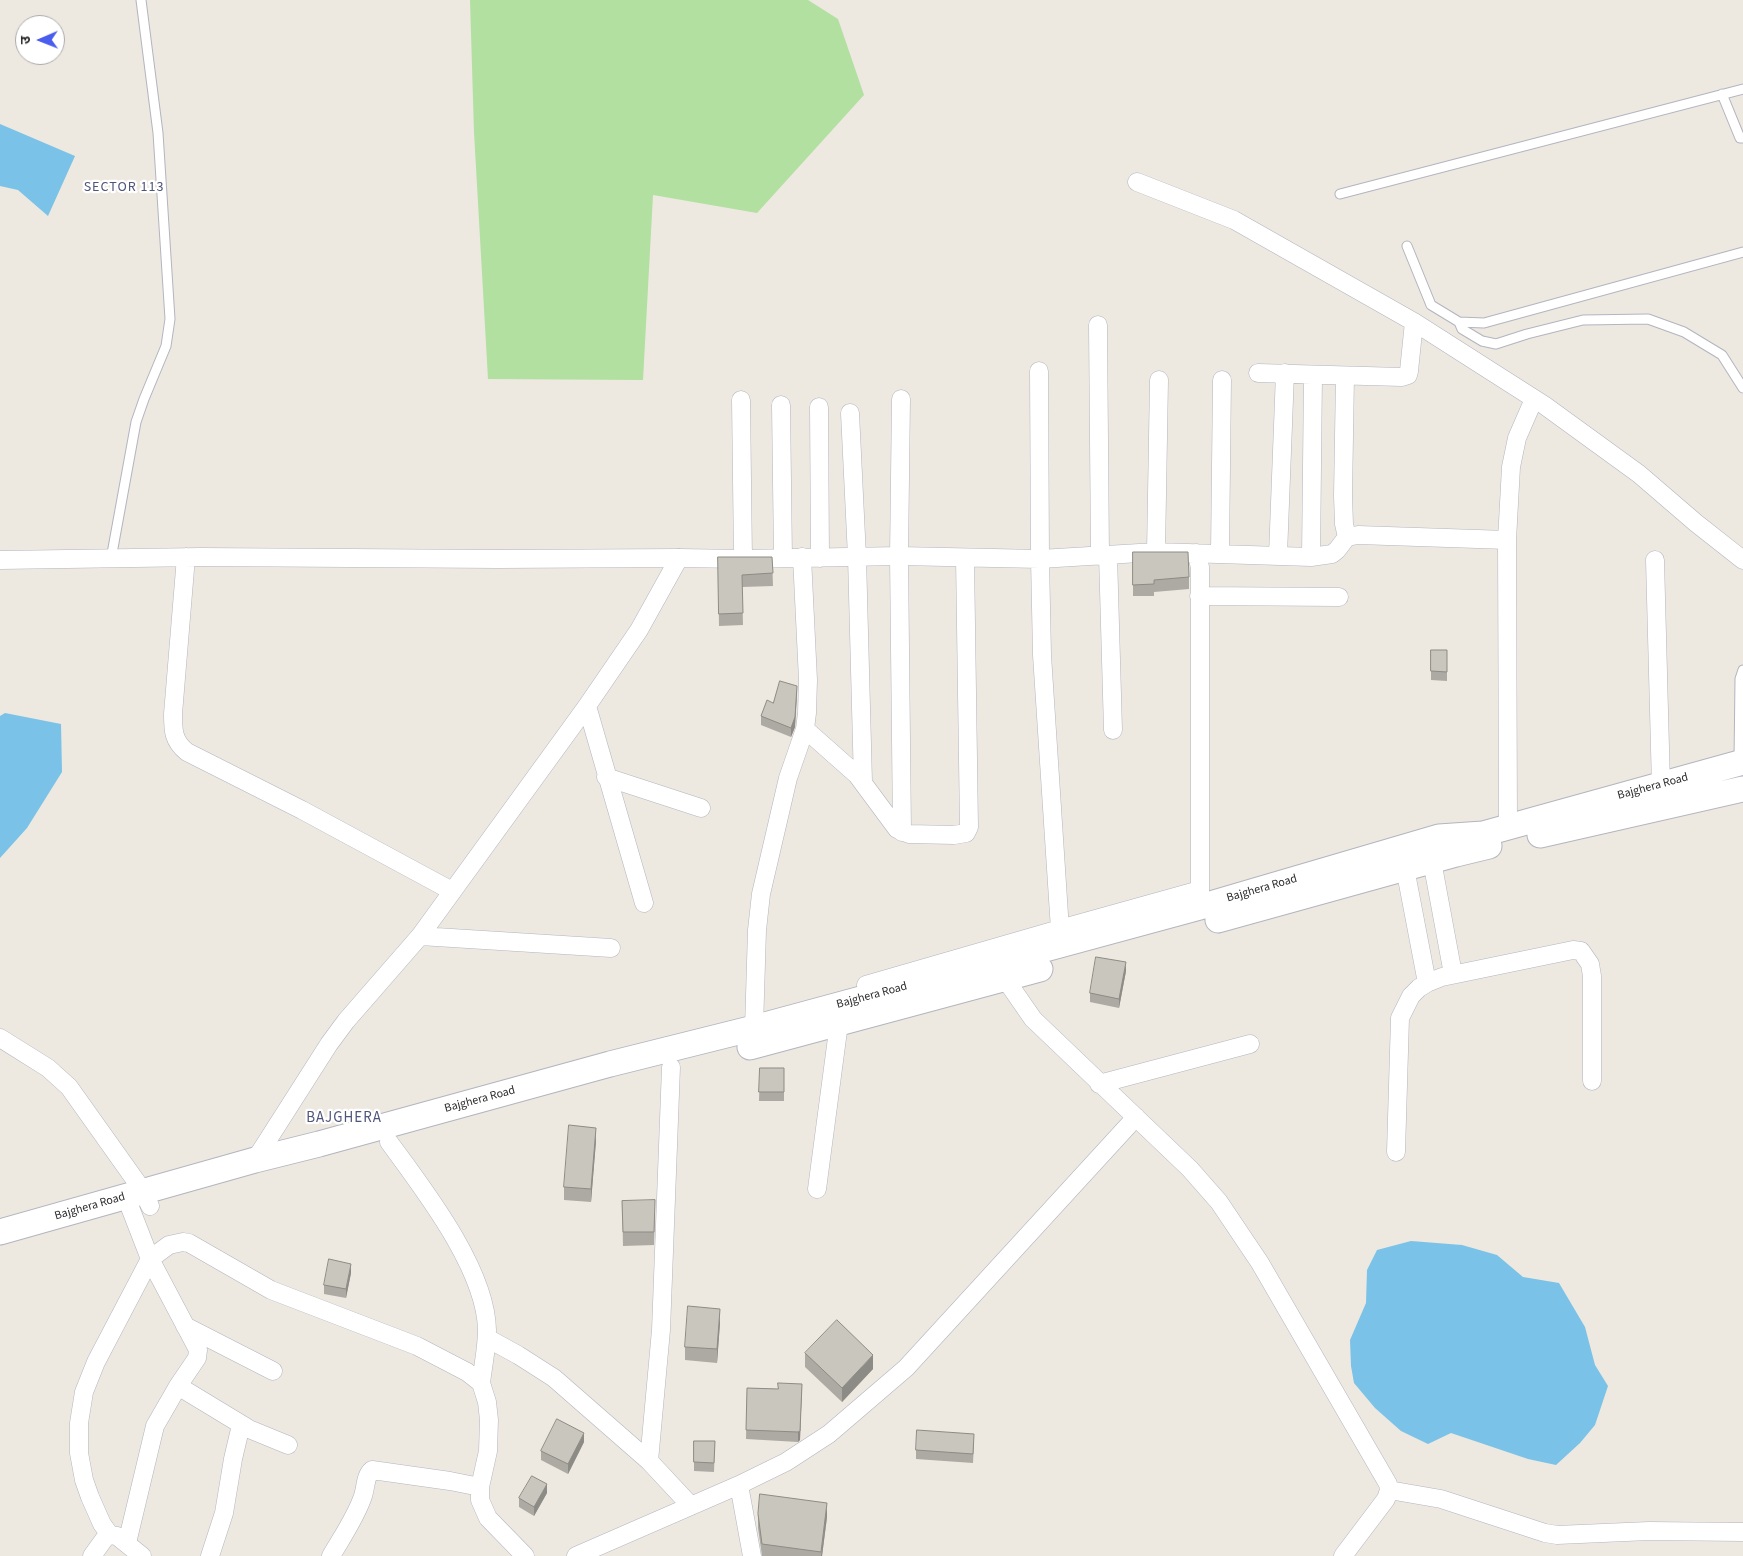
<!DOCTYPE html>
<meta charset="utf-8">
<style>
body{margin:0}
#map{position:relative;width:1743px;height:1556px;overflow:hidden;background:#ede8e0;font-family:"Source Sans 3","Noto Sans Devanagari",sans-serif}
canvas{display:block}
.north{position:absolute;left:15px;top:15px;width:50px;height:50px;box-sizing:border-box;background:#fff;border:1px solid #ababab;border-radius:50%;rotate:269deg;font-size:14px;font-weight:700;line-height:20px;text-align:center;color:#2c2c2c}
.north::after{content:'';display:block;margin:auto;width:18px;height:22px;background:#4b5def;clip-path:polygon(50% 0,100% 100%,50% 72%,0 100%)}
</style>
<div id="map">
<canvas width="1743" height="1556"></canvas>
<div class="north">उ</div>
</div>
<script>
const ctx = document.querySelector('canvas').getContext('2d');
ctx.lineJoin = 'round';
function fill(path, color) {
  ctx.fillStyle = color;
  ctx.fill(path, 'evenodd');
}
function trace(path, color, width, dash) {
  ctx.strokeStyle = color;
  ctx.lineWidth = width;
  ctx.lineCap = dash ? 'butt' : 'round';
  ctx.setLineDash(dash || []);
  ctx.stroke(path);
}
function label(font, color, halo, rows, align = 'center') {
  ctx.font = font + ' "Source Sans 3",sans-serif';
  ctx.lineWidth = 4.5;
  ctx.setLineDash([]);
  ctx.textBaseline = 'middle';
  ctx.strokeStyle = halo;
  ctx.fillStyle = color;
  for (const [text, x, y, turn = 0] of rows) {
    ctx.save();
    ctx.translate(x, y);
    ctx.rotate((+turn || 0) * Math.PI / 180);
    ctx.textAlign = isNaN(turn) ? turn : align;
    if (halo) ctx.strokeText(text, 0, 0);
    ctx.fillText(text, 0, 0);
    ctx.restore();
  }
}
const green = new Path2D(`
 M 470,0 L 808,0 L 838,19 L 864,95 L 757,213 L 653,195 L 643,380 L 488,379 L 474,132 Z`);
const water = new Path2D(`
 M 0,124 L 75,156 L 48,216 L 18,190 L 0,186 Z
 M 5,713 L 61,724 L 62,772 L 27,828 L 0,858 L 0,716 Z
 M 1411,1241 L 1462,1245 L 1497,1255 L 1523,1277 L 1559,1283 L 1585,1327 L 1595,1365 L 1608,1386 L 1595,1425 L 1580,1443 L 1556,1465 L 1528,1459 L 1451,1433 L 1428,1444 L 1401,1431 L 1375,1408 L 1354,1383 L 1351,1366 L 1350,1340 L 1366,1303 L 1367,1270 L 1377,1250 Z`);
const service = new Path2D(`
 M 1722,94 L 1740,138 L 1743,138
 M 1340,194 L 1743,89
 M 1407,246 L 1431,305 L 1459,322 L 1484,323 L 1743,252
 M 1459,322 L 1462,329 L 1482,341 L 1496,344 L 1527,334 L 1583,320 L 1648,319 L 1684,332 L 1722,355 L 1743,388
 M 111,559 L 136,422 L 144,399 L 166,346 L 170,319 L 158,133 L 141,0
 M 1739,761 L 1740,679 L 1743,670`);
const minor = new Path2D(`
 M 1137,182 L 1234,220 L 1414,322 L 1544,405 L 1639,474 L 1696,523 L 1743,560
 M 1098,325 L 1100,556
 M 1039,371 L 1040,559 L 1042,655 L 1061,945
 M 1258,373 L 1402,377 L 1408,375 L 1409,371 L 1414,322
 M 1345,376 L 1343,496 L 1344,524 L 1347,537
 M 901,399 L 899,556 L 902,832
 M 741,400 L 743,559
 M 781,405 L 783,558
 M 819,407 L 820,558
 M 850,413 L 857,557 L 863,782
 M 1156,552 L 1159,380
 M 1196,553 L 1200,567 L 1200,902
 M 1220,553 L 1222,380
 M 1108,555 L 1113,730
 M 1278,555 L 1285,373
 M 186,557 L 173,714 C 173,730 173,741 187,752 L 302,810 L 452,891
 M 1311,557 L 1313,375
 M 0,560 L 201,557 L 498,559 L 679,558 L 743,559 L 899,556 L 1040,559 L 1156,552 L 1311,557 L 1332,554 L 1337,550 L 1347,537 L 1358,535 L 1507,540
 M 1655,560 L 1661,786
 M 1199,596 L 1339,597
 M 587,706 L 644,903
 M 805,729 L 857,775 L 897,829 L 909,834 L 954,835 L 966,833 L 969,827 L 965,558
 M 606,777 L 701,808
 M 1508,826 L 1507,540 L 1511,467 L 1517,438 L 1534,399
 M 1432,861 L 1453,974
 M 1405,868 L 1427,983
 M 420,936 L 611,948
 M 999,970 L 1033,1019 L 1190,1169 L 1219,1202 L 1260,1263 L 1388,1484 L 1389,1490 L 1386,1499 L 1343,1556
 M 866,985 L 1060,929 L 1200,890
 M 754,1028 L 757,930 L 761,894 L 788,778 L 805,729 L 807,713 L 808,680 L 802,557
 M 0,1038 L 48,1068 L 69,1087 L 143,1191 L 150,1206
 M 1099,1084 L 1250,1044
 M 389,1142 C 424,1190 486,1269 487,1330 C 487,1347 483,1366 481,1383
 M 1396,1152 L 1400,1018 L 1411,996 L 1419,988 L 1427,983 L 1442,977 L 1573,950 L 1581,951 L 1590,964 L 1592,976 L 1592,1081
 M 255,1160 L 329,1044 L 346,1021 L 420,936 L 587,706 L 639,630 L 679,558
 M 817,1189 L 839,1023
 M 126,1197 L 150,1259 L 196,1346 L 198,1350 L 197,1358 L 178,1386 L 155,1426 L 127,1543
 M 185,1326 L 273,1371
 M 487,1338 L 518,1355 L 554,1378 L 649,1461 L 691,1506
 M 178,1386 L 249,1429 L 288,1445
 M 649,1461 L 661,1330 L 671,1067
 M 739,1485 L 752,1556
 M 1389,1490 L 1441,1499 L 1545,1533 L 1557,1535 L 1649,1531 L 1743,1532
 M 92,1556 L 105,1538 L 110,1535
 M 142,1556 L 117,1536 L 110,1535 L 102,1524 L 90,1497 L 84,1480 L 79,1453 L 79,1423 L 84,1392 L 96,1362 L 150,1259 L 169,1245 L 183,1242 L 189,1243 L 271,1290 L 417,1346 L 467,1372 L 481,1383 L 487,1402 L 489,1420 L 488,1451 L 480,1487 L 480,1500 L 488,1518 L 525,1556
 M 210,1556 L 224,1513 L 233,1459 L 241,1425
 M 331,1556 C 342,1537 356,1517 363,1496 C 366,1487 365,1476 372,1470 L 450,1481 L 480,1487
 M 576,1556 L 739,1485 L 786,1462 L 829,1434 L 906,1368 L 1136,1117`);
const secondary = new Path2D(`
 M 1540,835 L 1743,789
 M 1218,920 L 1456,854 L 1489,846
 M 750,1047 L 1040,969
 M 0,1232 L 255,1160 L 319,1144 L 610,1064 L 754,1028 L 1200,907 L 1439,837 L 1483,834 L 1743,762`);
const wall = new Path2D(`
 M 1133,552 L 1189,577 L 1189,589 L 1154,592 L 1154,596 L 1133,596 Z
 M 718,557 L 772,557 L 773,586 L 742,587 L 743,625 L 719,626 Z
 M 1431,650 L 1447,650 L 1447,681 L 1431,680 Z
 M 797,695 L 795,727 L 791,737 L 761,725 L 761,716 L 773,703 Z
 M 1126,971 L 1119,1008 L 1090,1002 L 1090,993 Z
 M 760,1068 L 784,1068 L 784,1101 L 759,1101 Z
 M 596,1141 L 591,1202 L 564,1200 L 564,1187 Z
 M 622,1201 L 655,1214 L 654,1245 L 623,1246 Z
 M 351,1273 L 346,1298 L 324,1294 L 324,1285 Z
 M 720,1323 L 717,1363 L 685,1360 L 685,1347 Z
 M 805,1353 L 873,1369 L 842,1402 L 805,1367 Z
 M 802,1384 L 800,1440 L 798,1442 L 746,1439 L 747,1388 L 778,1389 Z
 M 694,1441 L 715,1441 L 714,1472 L 694,1471 Z
 M 584,1442 L 568,1474 L 541,1460 L 541,1451 Z
 M 974,1443 L 973,1463 L 916,1459 L 916,1450 Z
 M 547,1493 L 534,1516 L 519,1507 L 519,1498 Z
 M 758,1514 L 827,1517 L 822,1556 L 762,1556 L 758,1528 Z`);
const shadedWall = new Path2D(`
 M 797,686 L 795,727 L 791,737 L 791,728 Z
 M 1126,962 L 1126,971 L 1119,1008 L 1119,999 Z
 M 596,1128 L 596,1141 L 591,1202 L 591,1189 Z
 M 351,1264 L 351,1273 L 346,1298 L 346,1289 Z
 M 720,1309 L 720,1323 L 717,1363 L 717,1349 Z
 M 873,1355 L 873,1369 L 842,1402 L 842,1388 Z
 M 802,1384 L 800,1440 L 798,1442 L 798,1432 Z
 M 584,1433 L 584,1442 L 568,1474 L 568,1464 Z
 M 547,1484 L 547,1493 L 534,1516 L 534,1507 Z
 M 827,1503 L 827,1517 L 822,1556 L 821,1556 Z`);
const building = new Path2D(`
 M 1133,552 L 1188,552 L 1189,577 L 1154,580 L 1154,584 L 1133,585 Z
 M 718,557 L 772,557 L 773,573 L 742,575 L 743,613 L 719,614 Z
 M 1431,650 L 1447,650 L 1447,672 L 1431,671 Z
 M 780,681 L 797,686 L 795,717 L 791,728 L 761,716 L 767,700 L 773,703 Z
 M 1096,957 L 1126,962 L 1119,999 L 1090,993 Z
 M 760,1068 L 784,1068 L 784,1092 L 759,1092 Z
 M 569,1125 L 596,1128 L 591,1189 L 564,1187 Z
 M 655,1200 L 654,1232 L 623,1232 L 622,1201 Z
 M 329,1259 L 351,1264 L 346,1289 L 324,1285 Z
 M 688,1306 L 720,1309 L 717,1349 L 685,1347 Z
 M 837,1320 L 873,1355 L 842,1388 L 805,1353 Z
 M 778,1383 L 802,1384 L 800,1431 L 798,1432 L 746,1430 L 747,1388 L 778,1389 Z
 M 557,1419 L 584,1433 L 568,1464 L 541,1451 Z
 M 917,1430 L 974,1434 L 973,1454 L 916,1450 Z
 M 694,1441 L 715,1441 L 714,1463 L 694,1462 Z
 M 532,1476 L 547,1484 L 534,1507 L 519,1498 Z
 M 760,1494 L 827,1503 L 821,1552 L 762,1544 L 758,1514 Z`);
const streetNames = [
 ["Bajghera Road",1653,787,-15],
 ["Bajghera Road",1262,889,-16],
 ["Bajghera Road",872,996,-15],
 ["Bajghera Road",480,1100,-15],
 ["Bajghera Road",90,1207,-16]
];
const neighbourhoodNames = [
 ["SECTOR 113",124,188]
];
const quarterNames = [
 ["BAJGHERA",344,1119]
];
fill(green, '#b1e0a0');
fill(water, '#7ac2e7');
trace(service, '#b3b5bf', 11);
trace(minor, '#b3b5bf', 19);
trace(secondary, '#b3b5bf', 27);
trace(service, '#fff', 9);
trace(minor, '#fff', 18);
trace(secondary, '#fff', 25);
fill(wall, '#adaaa3');
fill(shadedWall, '#8d8b85');
fill(building, '#c9c6be');
trace(building, '#8d8b85', 1);
label('12px', '#2c2c2c', '#fff', streetNames);
ctx.letterSpacing = '1px';
label('14px', '#4f547b', '#fff', neighbourhoodNames);
ctx.letterSpacing = '0px';
ctx.letterSpacing = '1px';
label('15px', '#4f547b', '#fff', quarterNames);
ctx.letterSpacing = '0px';
</script>
